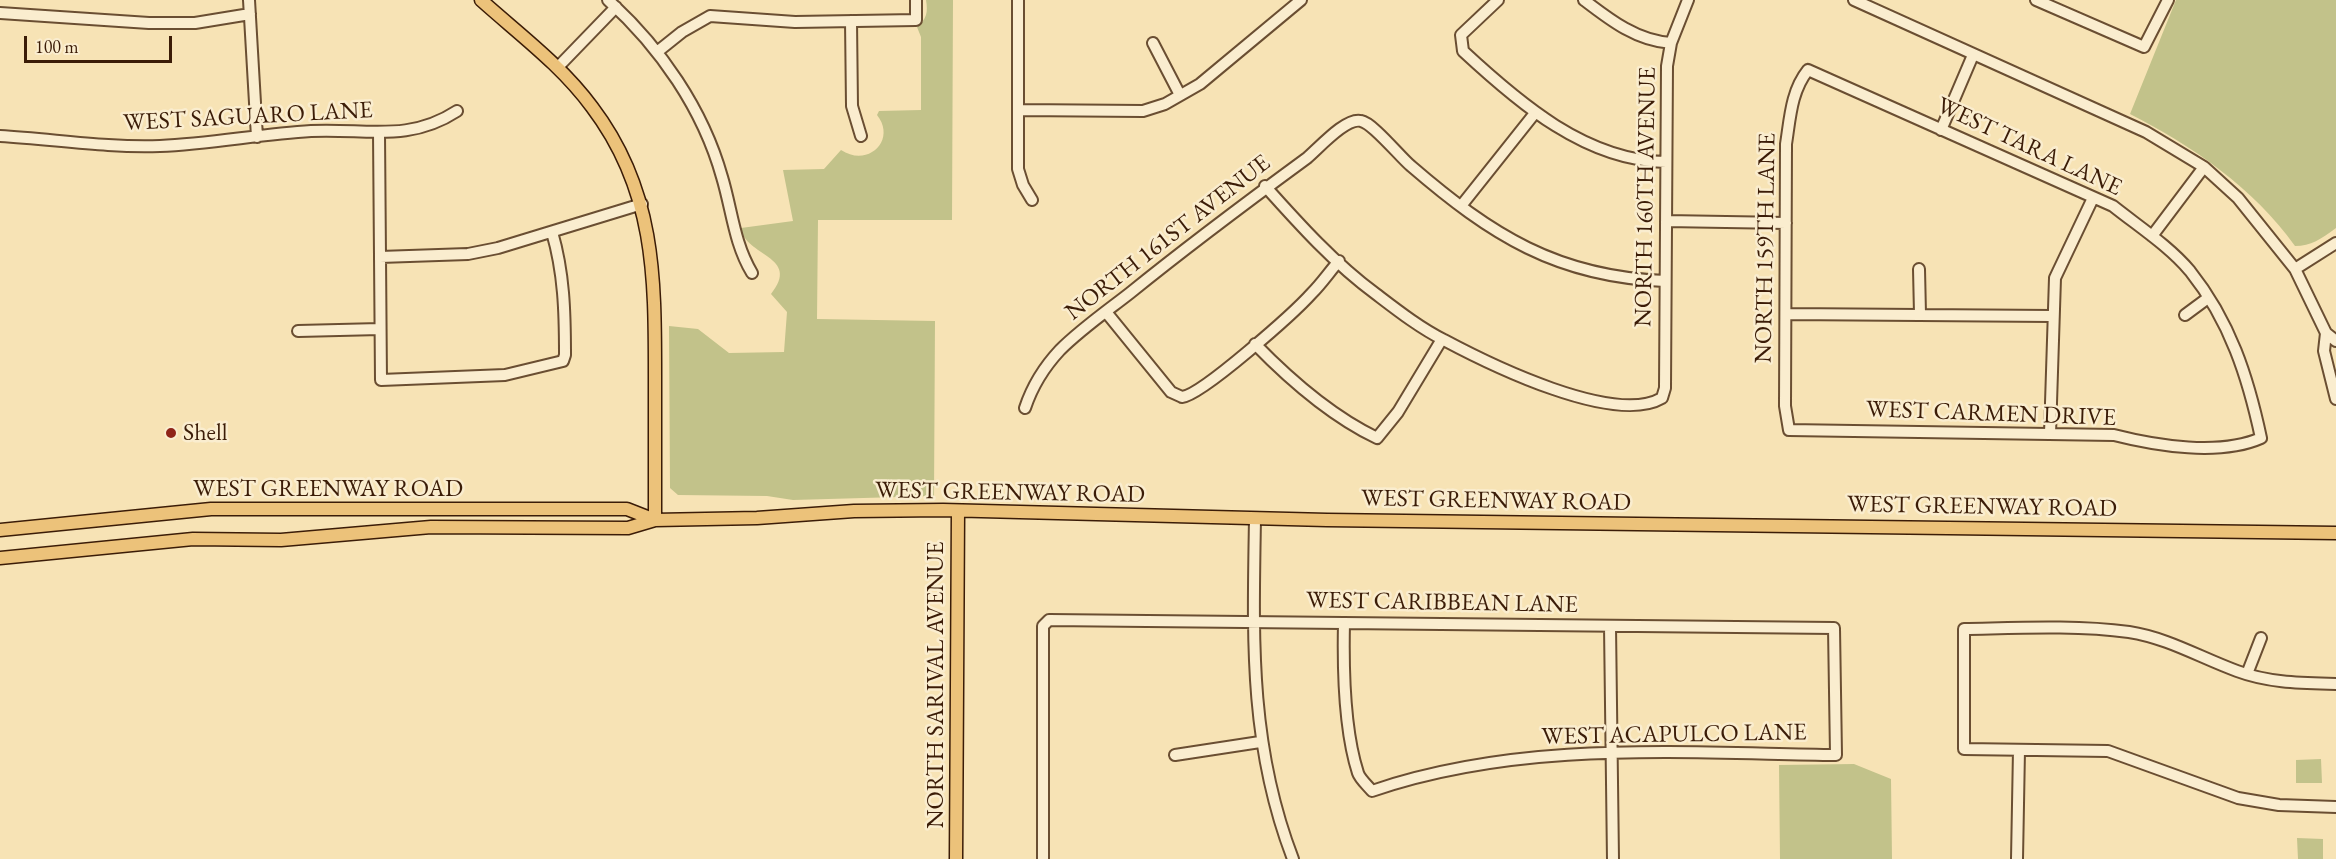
<!DOCTYPE html>
<style>
body{margin:0}
#map{position:relative;width:2336px;height:859px;overflow:hidden;background:#f7e3b5;font-family:"EB Garamond",serif}
canvas{display:block}
.scale{position:absolute;left:24px;top:36px;width:148px;height:27px;box-sizing:border-box;border:3px solid #3b1c07;border-top:0;padding-left:8px;font-size:18px;line-height:21px;white-space:nowrap;color:#3b1c07;-webkit-text-stroke:4px #faedcf;paint-order:stroke}
</style>
<div id="map">
<canvas width="2336" height="859"></canvas>
<div class="scale">100 m</div>
</div>
<script>
const ctx = document.querySelector('canvas').getContext('2d');
ctx.lineJoin = 'round';
function fill(path, color) {
  ctx.fillStyle = color;
  ctx.fill(path, 'evenodd');
}
function trace(path, color, width, dash) {
  ctx.strokeStyle = color;
  ctx.lineWidth = width;
  ctx.lineCap = dash ? 'butt' : 'round';
  ctx.setLineDash(dash || []);
  ctx.stroke(path);
}
function label(font, color, halo, rows, align = 'center') {
  ctx.font = font + ' "EB Garamond",serif';
  ctx.lineWidth = 5;
  ctx.setLineDash([]);
  ctx.textBaseline = 'middle';
  ctx.strokeStyle = halo;
  ctx.fillStyle = color;
  for (const [text, x, y, turn = 0] of rows) {
    ctx.save();
    ctx.translate(x, y);
    ctx.rotate((+turn || 0) * Math.PI / 180);
    ctx.textAlign = isNaN(turn) ? turn : align;
    if (halo) ctx.strokeText(text, 0, 0);
    ctx.fillText(text, 0, 0);
    ctx.restore();
  }
}
const green = new Path2D(`
 M 926,0 L 953,0 L 952,220 L 818,220 L 817,319 L 935,321 L 934,496 L 793,500 L 767,496 L 678,495 L 670,488 L 669,326 L 698,329 L 729,353 L 784,352 L 787,312 L 771,294 C 802,256 744,256 741,228 L 793,221 L 783,170 L 824,169 L 841,150 C 868,168 897,140 877,115 L 879,111 L 921,110 L 921,37 L 917,27 C 927,19 928,12 926,0 Z
 M 2176,0 L 2336,0 L 2336,228 C 2321,239 2311,246 2295,246 C 2254,188 2191,145 2130,114 Z
 M 2321,759 L 2322,783 L 2296,783 L 2296,760 Z
 M 1854,764 L 1891,779 L 1892,859 L 1780,859 L 1779,765 Z
 M 2297,838 L 2323,839 L 2323,859 L 2298,859 Z`);
const minor = new Path2D(`
 M 249,0 L 257,137
 M 608,0 C 660,47 703,109 722,177 C 732,210 734,243 752,273
 M 1018,0 L 1018,169 L 1023,185 L 1032,200
 M 1498,0 L 1461,35 L 1463,51 C 1519,103 1586,161 1666,162
 M 1584,0 C 1610,20 1637,41 1671,43
 M 1854,0 L 2146,132 L 2204,167 L 2238,198 L 2295,269 L 2326,333 L 2324,351 L 2336,399
 M 2036,0 L 2144,47 L 2168,0
 M 0,13 L 149,23 L 195,23 L 250,14
 M 851,21 L 852,106 L 861,136
 M 1153,43 L 1180,95
 M 657,52 L 682,32 L 710,16 L 795,22 L 916,20 L 916,0
 M 558,67 L 616,7
 M 1808,70 L 2113,206 C 2138,226 2169,246 2190,271 C 2230,321 2248,377 2261,438 C 2220,456 2157,446 2114,435 L 1789,430 L 1785,406 L 1786,144 C 1790,119 1791,91 1808,70 Z
 M 1018,110 L 1143,111 L 1165,104 L 1200,84 L 1301,0
 M 1941,130 L 1973,55
 M 379,133 L 381,380 L 505,375 L 563,361 L 565,355 C 565,312 564,273 552,232
 M 0,136 C 53,139 107,148 160,146 C 211,144 260,134 311,131 C 365,128 408,143 457,111
 M 1265,186 C 1299,224 1335,264 1376,294 C 1397,310 1420,328 1444,340 C 1489,364 1614,426 1662,398 L 1665,388 L 1667,66 L 1671,43 L 1688,0
 M 1461,206 L 1535,113
 M 1666,221 L 1786,223
 M 2152,236 L 2204,167
 M 380,257 L 468,254 L 498,248 L 642,204
 M 1919,269 L 1920,314
 M 2295,269 L 2336,243
 M 1106,312 L 1171,392 L 1182,397
 M 1787,314 L 2052,316
 M 2185,315 L 2208,298
 M 298,331 L 380,329
 M 2326,333 L 2336,341
 M 1255,344 C 1290,380 1331,416 1377,438 L 1398,412 L 1442,339
 M 1182,397 C 1202,395 1295,312 1312,293 C 1322,283 1330,271 1339,261
 M 1025,408 C 1032,387 1045,366 1060,350 C 1081,329 1107,311 1130,293 C 1188,246 1247,202 1307,158 C 1319,148 1346,117 1361,121 C 1373,123 1400,157 1411,166 C 1491,235 1557,277 1665,281
 M 2050,434 L 2055,278 L 2093,198
 M 1255,519 C 1253,638 1249,745 1293,859
 M 1610,626 L 1613,859
 M 2247,674 L 2261,638
 M 2336,684 C 2302,683 2269,683 2237,671 C 2201,658 2168,638 2129,632 C 2075,625 2018,628 1964,629 L 1964,749 L 2108,751 L 2238,798 L 2279,805 L 2336,807
 M 1175,755 L 1260,742
 M 1043,859 L 1043,626 L 1049,620 L 1834,628 L 1836,755 C 1681,753 1521,740 1372,791 C 1368,786 1360,779 1358,773 C 1344,730 1343,668 1344,623
 M 2017,859 L 2019,750`);
const major = new Path2D(`
 M 481,0 C 520,35 561,65 592,107 C 655,190 655,276 655,375 C 655,423 655,472 655,520
 M 0,530 L 211,509 L 627,509 L 655,520
 M 0,558 L 193,539 L 281,540 L 431,527 L 628,528 L 655,520 L 757,518 L 854,511 L 943,510 L 1327,520 L 2336,533
 M 956,859 L 958,511`);
const markers = [
 [171,433,6,"#8f2418"]
];
const streetNames = [
 ["WEST SAGUARO LANE",248,117,-3],
 ["WEST TARA LANE",2029,147,25],
 ["NORTH 160TH AVENUE",1646,197,-89],
 ["NORTH 161ST AVENUE",1168,238,-38],
 ["NORTH 159TH LANE",1766,248,-89],
 ["WEST CARMEN DRIVE",1991,414,2],
 ["WEST GREENWAY ROAD",328,489],
 ["WEST GREENWAY ROAD",1010,493,1],
 ["WEST GREENWAY ROAD",1496,501,1],
 ["WEST GREENWAY ROAD",1982,507,1],
 ["WEST CARIBBEAN LANE",1442,603,1],
 ["NORTH SARIVAL AVENUE",936,685,-90],
 ["WEST ACAPULCO LANE",1674,735,-1]
];
const poiNames = [
 ["Shell",183,433]
];
fill(green, '#c2c28a');
trace(minor, '#6a4e32', 14);
trace(major, '#3b1c07', 15);
trace(minor, '#faedcf', 10);
trace(major, '#ecc27a', 12);
for (const [x, y, r, color] of markers) {
  const dot = new Path2D();
  dot.arc(x, y, r, 0, 2 * Math.PI);
  ctx.fillStyle = color;
  ctx.fill(dot);
  trace(dot, '#faedcf', 2);
}
label('24px', '#3b1c07', '#faedcf', streetNames);
label('24px', '#3b1c07', '#faedcf', poiNames, 'left');
</script>
